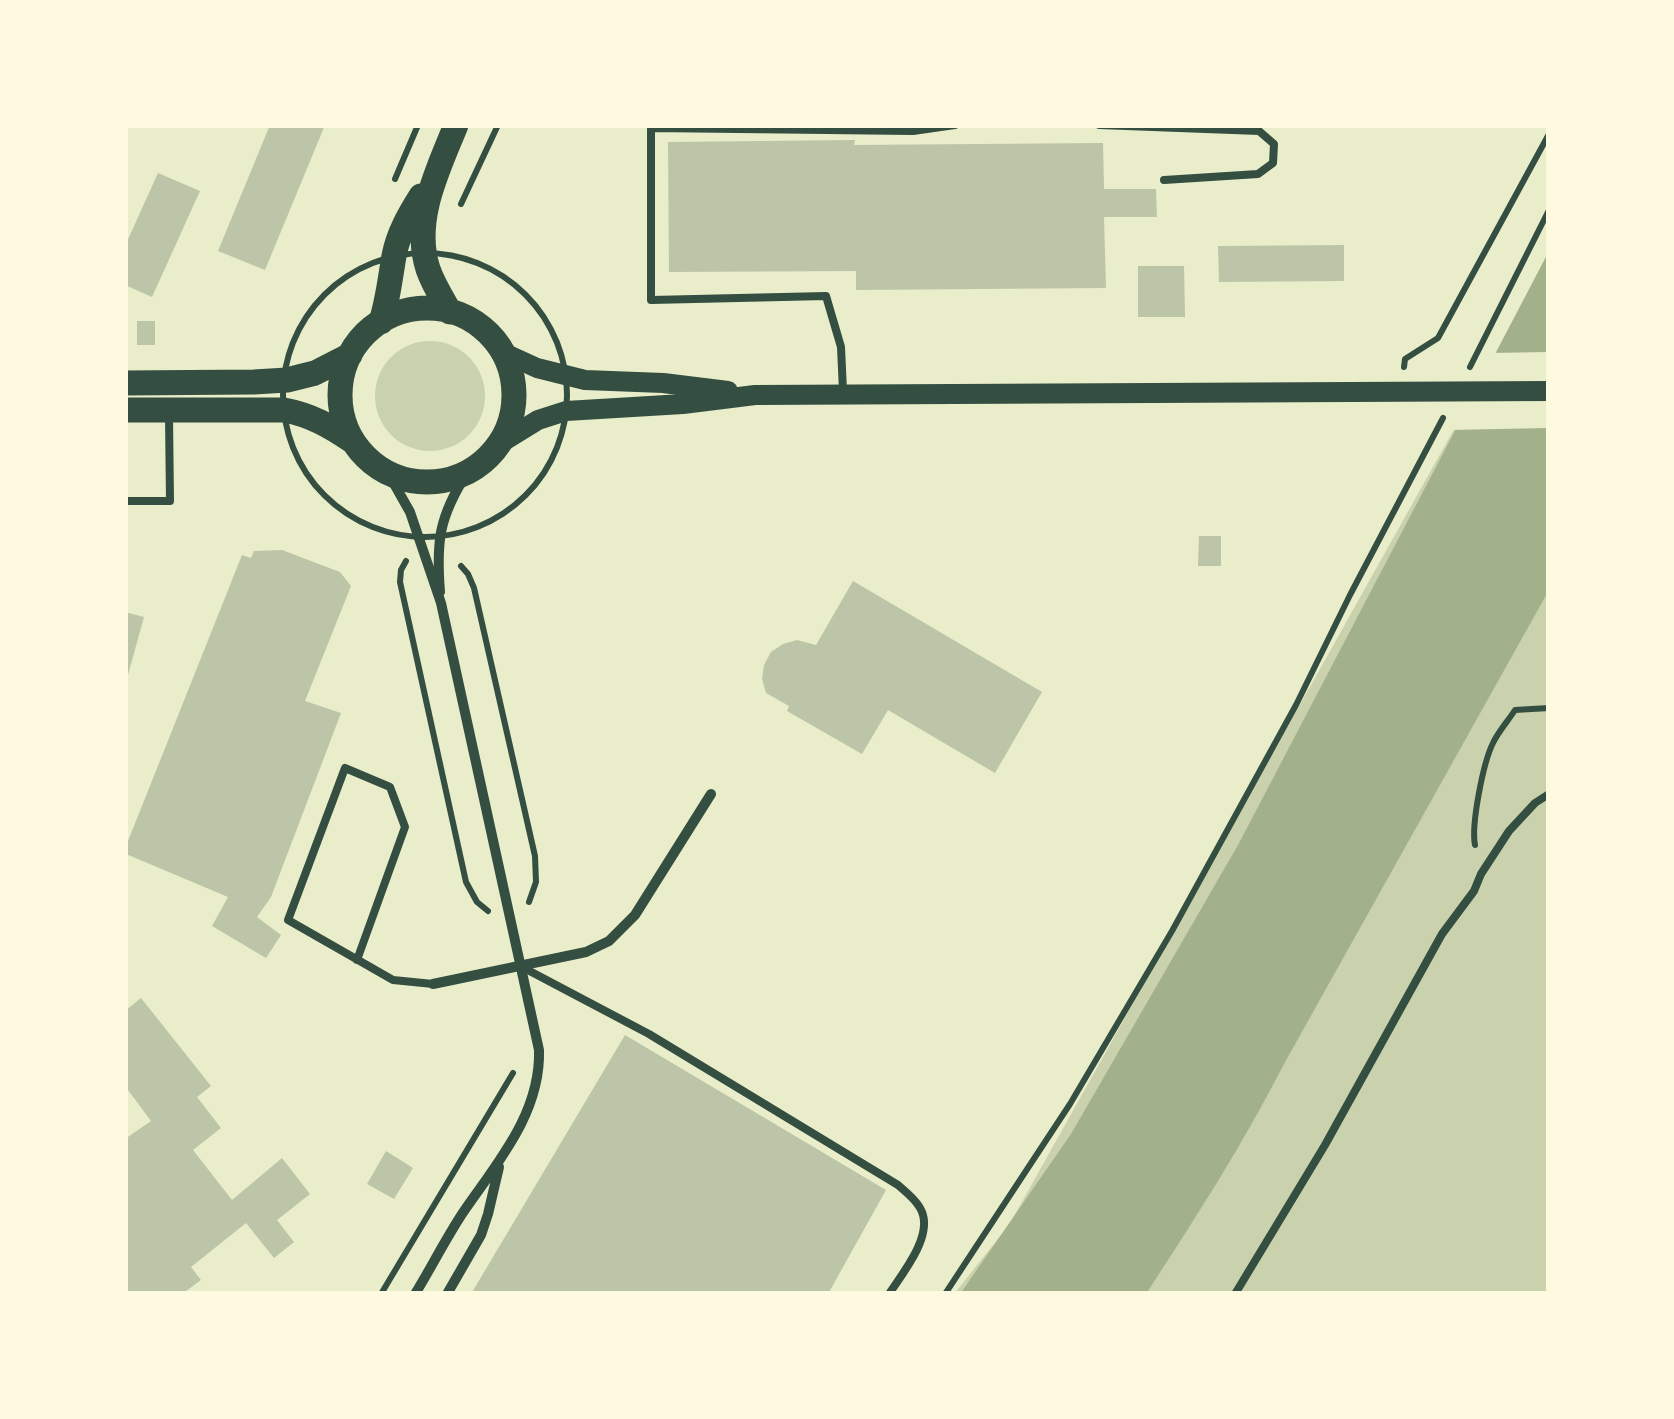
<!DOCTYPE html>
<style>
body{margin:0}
#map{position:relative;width:1674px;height:1419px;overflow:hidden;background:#e9edc9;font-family:"Asap Condensed",sans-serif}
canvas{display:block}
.frame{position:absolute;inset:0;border:128px solid #fefae0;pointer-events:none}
</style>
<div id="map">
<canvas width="1674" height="1419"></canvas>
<div class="frame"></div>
</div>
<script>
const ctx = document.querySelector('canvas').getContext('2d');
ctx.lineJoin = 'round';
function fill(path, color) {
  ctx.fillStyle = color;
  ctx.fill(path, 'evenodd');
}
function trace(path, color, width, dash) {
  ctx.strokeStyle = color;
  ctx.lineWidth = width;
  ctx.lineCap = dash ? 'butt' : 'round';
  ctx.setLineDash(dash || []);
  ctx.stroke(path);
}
const green = new Path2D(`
 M375 396a55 55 0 1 1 110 0a55 55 0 1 1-110 0Z
 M 1462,415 L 1549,418 L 1549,1294 L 954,1294 L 1009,1225 Z`);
const water = new Path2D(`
 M 1549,251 L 1549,590 L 1284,1064 C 1243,1144 1195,1219 1146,1294 L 960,1294 L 1071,1134 L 1238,845 Z`);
const pier = new Path2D(`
 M 1549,352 L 1549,428 L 1448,430 L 1490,353 Z`);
const building = new Path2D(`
 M 270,125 L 325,125 L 265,270 L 218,251 Z
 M 855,140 L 854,145 L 1103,143 L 1104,189 L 1156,189 L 1157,217 L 1104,217 L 1106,288 L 856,290 L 856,271 L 669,272 L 668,142 Z
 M 158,173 L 200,191 L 152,297 L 125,285 L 125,246 Z
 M 1344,245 L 1344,281 L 1219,282 L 1218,246 Z
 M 1138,266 L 1184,266 L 1185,317 L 1138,317 Z
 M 137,321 L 155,321 L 155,345 L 137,345 Z
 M 1199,536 L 1221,536 L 1221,566 L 1198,566 Z
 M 282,550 L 340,572 L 351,586 L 305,701 L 341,713 L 271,897 L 257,917 L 281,935 L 266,958 L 212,926 L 228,897 L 126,854 L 128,841 L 242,555 L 251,558 L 254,551 Z
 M 853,581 L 1042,692 L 995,773 L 888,710 L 862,754 L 787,711 L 789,706 L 766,693 L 762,679 L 764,665 L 771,652 L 783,644 L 797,640 L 816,645 Z
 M 125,612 L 144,617 L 126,682 L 125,681 Z
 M 141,998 L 211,1086 L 197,1097 L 221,1128 L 193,1150 L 232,1200 L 282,1158 L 310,1194 L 277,1220 L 294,1242 L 274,1258 L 246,1223 L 191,1267 L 201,1280 L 182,1294 L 125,1294 L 125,1139 L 151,1121 L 125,1086 L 125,1011 Z
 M 625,1035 L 886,1190 L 828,1294 L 471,1294 Z
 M 386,1151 L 413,1168 L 394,1199 L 367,1184 Z`);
const path = new Path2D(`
 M 395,179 L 418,125
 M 461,204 L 498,125
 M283 395a142 142 0 1 1 284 0a142 142 0 1 1-284 0Z
 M 1404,367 L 1405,359 L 1438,338 L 1549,134
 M 1470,367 L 1549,210
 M 406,561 L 401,570 L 400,582 L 466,882 L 477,902 L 488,911
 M 461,566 L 468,574 L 474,588 L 535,856 L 536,882 L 529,902
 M 1475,845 C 1471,825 1483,763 1493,743 C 1498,732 1508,721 1515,710 L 1549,708
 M 381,1294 L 513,1073
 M 945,1294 L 1070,1104 L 1172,931 L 1296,705 L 1350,595 L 1443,418`);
const service = new Path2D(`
 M 651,125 L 651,300 L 826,296 L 841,347 L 843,391
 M 1099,125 L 1259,131 L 1274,144 L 1273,163 L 1258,174 L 1164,180
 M 651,128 L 913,131 L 955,125
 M 125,501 L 170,501 L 169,416
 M 357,960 L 405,827 L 390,787 L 345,768 L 288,920 L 393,980 L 433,984
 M 522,967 L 649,1034 L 898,1185 C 907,1193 920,1203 923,1215 C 930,1240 902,1274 889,1294
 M 1235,1294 L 1325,1145 L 1442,934 L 1474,891 L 1481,874 L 1509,831 L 1535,803 L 1549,794`);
const minor = new Path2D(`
 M 388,473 L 410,512 L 441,603 L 539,1050 C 541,1114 496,1164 462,1214 C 445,1240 431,1268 415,1294
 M 440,592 C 436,541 439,517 467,473
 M 433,984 L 586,952 L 609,941 L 635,915 L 711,794
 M 447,1294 L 481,1235 L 488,1214 L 499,1167`);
const secondary = new Path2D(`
 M 502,352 L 537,368 L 585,380 L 663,383 L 728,391
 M 499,444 L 538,420 L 566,411 L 683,404 L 755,395 L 1549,391`);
const primary = new Path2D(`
 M340 395a87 87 0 1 1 174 0a87 87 0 1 1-174 0Z
 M 450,312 C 442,298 433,284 428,269 C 412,220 438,170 456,125
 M 381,322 C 388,300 390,279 394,256 C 398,234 409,215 421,196
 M 125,383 L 254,382 L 287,380 L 315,373 L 350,355
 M 125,410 L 284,410 C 311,415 330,426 352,441`);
fill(green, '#cad2ad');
fill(water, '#a3b18a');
fill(pier, '#e9edc9');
fill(building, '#bcc5a7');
trace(path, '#344e41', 6);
trace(service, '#344e41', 8);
trace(minor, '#344e41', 10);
trace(secondary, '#344e41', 20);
trace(primary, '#344e41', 25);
</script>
